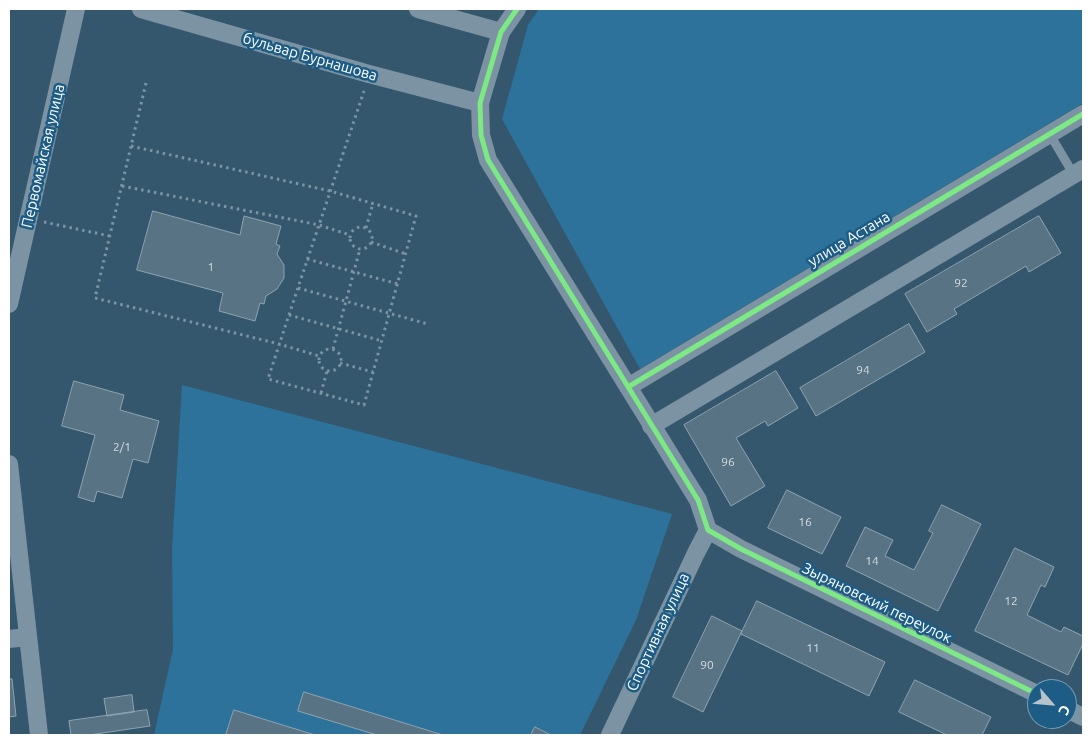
<!DOCTYPE html>
<meta charset="utf-8">
<style>
body{margin:0}
#map{position:relative;width:1092px;height:744px;overflow:hidden;background:#34576d;font-family:Ubuntu,sans-serif}
canvas{display:block}
.frame{position:absolute;inset:0;border:10px solid #fff;pointer-events:none}
.north{position:absolute;left:1027px;top:679px;width:50px;height:50px;box-sizing:border-box;background:#1d5c84;border:1px solid #779db5;border-radius:50%;rotate:117deg;font-size:14px;font-weight:700;line-height:20px;text-align:center;color:#fff}
.north::after{content:'';display:block;margin:auto;width:18px;height:22px;background:#b8c4cc;clip-path:polygon(50% 0,100% 100%,50% 72%,0 100%)}
</style>
<div id="map">
<canvas width="1092" height="744"></canvas>
<div class="frame"></div>
<div class="north">С</div>
</div>
<script>
const ctx = document.querySelector('canvas').getContext('2d');
ctx.lineJoin = 'round';
function fill(path, color) {
  ctx.fillStyle = color;
  ctx.fill(path, 'evenodd');
}
function trace(path, color, width, dash) {
  ctx.strokeStyle = color;
  ctx.lineWidth = width;
  ctx.lineCap = dash ? 'butt' : 'round';
  ctx.setLineDash(dash || []);
  ctx.stroke(path);
}
function label(font, color, halo, rows, align = 'center') {
  ctx.font = font + ' Ubuntu,sans-serif';
  ctx.lineWidth = 5;
  ctx.setLineDash([]);
  ctx.textBaseline = 'middle';
  ctx.strokeStyle = halo;
  ctx.fillStyle = color;
  for (const [text, x, y, turn = 0] of rows) {
    ctx.save();
    ctx.translate(x, y);
    ctx.rotate((+turn || 0) * Math.PI / 180);
    ctx.textAlign = isNaN(turn) ? turn : align;
    if (halo) ctx.strokeText(text, 0, 0);
    ctx.fillText(text, 0, 0);
    ctx.restore();
  }
}
const green = new Path2D(`
 M 539,9 L 1083,9 L 1083,103 L 640,369 L 502,119 L 528,25 Z
 M 182,385 L 672,514 L 636,620 L 580,735 L 154,735 L 173,649 L 172,550 Z`);
const building = new Path2D(`
 M 153,211 L 240,235 L 244,216 L 281,226 L 276,244 L 280,246 L 277,254 L 284,265 L 284,278 L 277,289 L 266,296 L 264,304 L 260,303 L 255,321 L 219,311 L 223,293 L 137,270 Z
 M 1039,216 L 1061,253 L 1029,272 L 1026,266 L 954,309 L 957,314 L 927,332 L 905,294 Z
 M 909,324 L 925,352 L 816,416 L 800,388 Z
 M 776,371 L 798,408 L 768,426 L 765,421 L 736,438 L 765,486 L 731,506 L 684,425 Z
 M 74,381 L 124,395 L 120,410 L 159,421 L 148,463 L 133,459 L 122,498 L 97,491 L 94,502 L 78,497 L 95,435 L 62,426 Z
 M 787,490 L 841,517 L 822,554 L 768,528 Z
 M 942,505 L 981,524 L 938,611 L 846,566 L 865,527 L 893,540 L 885,556 L 914,570 L 933,533 L 929,531 Z
 M 1015,548 L 1054,567 L 1045,587 L 1041,585 L 1027,615 L 1061,632 L 1064,627 L 1083,636 L 1083,644 L 1068,675 L 975,631 Z
 M 757,601 L 885,662 L 869,696 L 741,634 Z
 M 712,616 L 742,631 L 703,712 L 673,697 Z
 M 12,679 L 16,716 L 9,717 L 9,680 Z
 M 915,680 L 991,717 L 982,735 L 947,735 L 899,712 Z
 M 304,692 L 443,735 L 377,735 L 298,711 Z
 M 132,695 L 134,712 L 107,716 L 104,699 Z
 M 147,710 L 150,726 L 89,735 L 71,735 L 69,721 Z
 M 234,710 L 315,735 L 226,735 Z
 M 535,727 L 551,735 L 531,735 Z`);
const path = new Path2D(`
 M 146,83 L 95,298 L 279,344 L 319,356
 M 131,146 L 330,191 L 416,216 L 364,405 L 268,379 C 299,283 332,187 364,91
 M 122,186 L 319,225 L 350,235
 M 44,222 L 110,236
 M350 238a11 11 0 1 1 22 0a11 11 0 1 1-22 0Z
 M 366,228 L 373,203
 M 371,242 L 406,254
 M 307,259 L 398,284
 M 298,288 L 428,324
 M 289,315 L 382,341
 M319 360a11 11 0 1 1 22 0a11 11 0 1 1-22 0Z
 M 333,349 L 360,249
 M 340,363 L 373,372
 M 321,393 L 327,371`);
const service = new Path2D(`
 M 1049,133 L 1074,175`);
const minor = new Path2D(`
 M 141,9 L 369,74 L 480,103
 M 418,9 L 501,32
 M 517,9 L 501,32 L 480,103 L 481,135 L 488,160 L 698,500 L 708,530
 M 9,304 L 76,9
 M 628,387 L 1083,114
 M 651,426 L 1083,169
 M 9,464 L 39,735
 M 708,530 L 741,549 L 1037,694
 M 9,639 L 28,637
 M 1067,709 L 1083,717
 M 610,735 L 696,553 L 708,530`);
const cycleway = new Path2D(`
 M 517,9 L 501,32 L 480,103 L 481,135 L 488,160 L 698,500 L 708,530 L 741,549 L 1037,694
 M 628,387 L 1083,114`);
const numberNames = [
 ["1",211,267],
 ["92",961,283],
 ["94",863,370],
 ["2/1",122,447],
 ["96",728,462],
 ["16",805,522],
 ["14",872,561],
 ["12",1011,601],
 ["11",813,648],
 ["90",707,665]
];
const streetNames = [
 ["бульвар Бурнашова",310,57,16],
 ["Первомайская улица",43,156,-77],
 ["улица Астана",849,239,-31],
 ["Зыряновский переулок",877,603,26],
 ["Спортивная улица",658,632,-65]
];
fill(green, '#2d729a');
fill(building, '#587384');
trace(building, '#8ea3b1', 1);
trace(path, '#7b93a3', 3, [2.5, 4]);
trace(service, '#7b93a3', 9);
trace(minor, '#7b93a3', 18);
trace(cycleway, '#7ce984', 5);
label('12px', '#d5dce0', null, numberNames);
label('15px', '#fff', '#1d5c84', streetNames);
</script>
